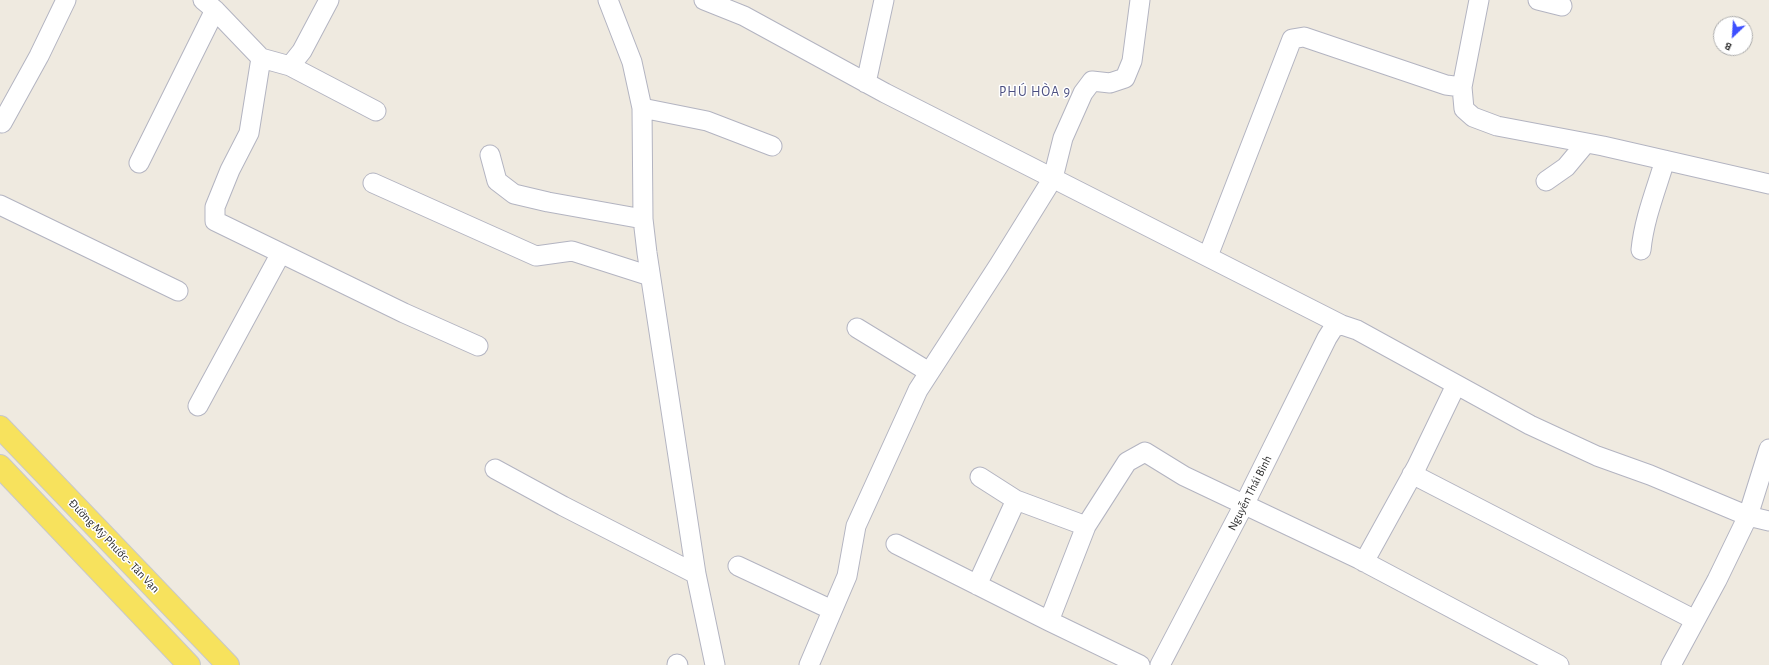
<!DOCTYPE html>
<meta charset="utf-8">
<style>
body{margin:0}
#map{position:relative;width:1769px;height:665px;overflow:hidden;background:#efeae0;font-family:"Alegreya Sans",sans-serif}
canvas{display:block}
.north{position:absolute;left:1713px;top:16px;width:40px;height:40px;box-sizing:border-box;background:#fff;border:1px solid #ababab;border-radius:50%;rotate:205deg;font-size:11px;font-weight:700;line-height:16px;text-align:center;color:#2d2d2d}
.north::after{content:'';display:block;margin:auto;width:14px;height:18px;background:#3d4fff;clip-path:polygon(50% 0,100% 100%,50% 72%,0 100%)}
</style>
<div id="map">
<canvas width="1769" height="665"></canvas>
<div class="north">B</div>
</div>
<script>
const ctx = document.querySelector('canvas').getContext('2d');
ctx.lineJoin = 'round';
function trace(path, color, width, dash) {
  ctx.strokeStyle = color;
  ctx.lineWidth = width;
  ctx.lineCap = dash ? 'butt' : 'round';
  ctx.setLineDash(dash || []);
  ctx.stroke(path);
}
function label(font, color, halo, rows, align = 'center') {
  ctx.font = font + ' "Alegreya Sans",sans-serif';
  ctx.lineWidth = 3;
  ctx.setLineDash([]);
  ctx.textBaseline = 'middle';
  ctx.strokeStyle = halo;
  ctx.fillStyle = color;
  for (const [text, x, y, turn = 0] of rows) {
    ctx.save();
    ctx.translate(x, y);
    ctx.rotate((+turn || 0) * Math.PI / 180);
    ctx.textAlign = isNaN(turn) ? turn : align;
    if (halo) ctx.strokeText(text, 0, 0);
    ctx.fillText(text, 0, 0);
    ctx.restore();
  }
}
const minor = new Path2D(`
 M 203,0 L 215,10 L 261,58 L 290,66 L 376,111
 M 608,0 L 632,62 L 642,108 L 643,219 L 647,253 L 696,574 L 715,665
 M 704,0 L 744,16 L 885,93 L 1342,325 L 1357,330 L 1530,425 L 1597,456 L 1650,475 L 1748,516 L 1769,521
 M 1479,0 L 1462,87 L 1464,109 L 1473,117 L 1497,126 L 1603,146 L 1769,184
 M 1538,0 L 1562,6
 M 261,58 L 249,133 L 230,170 L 215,207 L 215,221 L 404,313 L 478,346
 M 290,66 L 302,51 L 329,0
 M 866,83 L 884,0
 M 642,108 L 707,121 L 772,146
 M 2,123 L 39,56 L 66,0
 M 490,155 L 497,181 L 514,194 L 548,202 L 643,219
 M 139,163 L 215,10
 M 1546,181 L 1566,167 L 1586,143
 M 373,183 L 536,256 L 572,251 L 650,276
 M 0,205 L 178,291
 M 1641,250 C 1644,219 1656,190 1665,160
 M 1208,256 L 1292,39 L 1304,37 L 1446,85 L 1462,87
 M 857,328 L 929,372
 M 198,406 L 281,253
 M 495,469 L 563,506 L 696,574
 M 1412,474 L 1695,620
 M 980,477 L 1016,500
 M 1086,526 L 1127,462 L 1145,452 L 1184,476 L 1359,559 L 1559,665
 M 896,544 L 1049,621 L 1140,665
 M 1364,562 L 1417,466 L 1456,385
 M 738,566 L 832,610
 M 977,585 L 1016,500 L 1086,526 L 1049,621
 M 677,664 L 678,665
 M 809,665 L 847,576 L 856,526 L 918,390 L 999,265 L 1053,178 L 1063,138 L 1083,93 L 1092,81 L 1110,83 L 1125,78 L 1132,61 L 1140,0
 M 1160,665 L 1249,495 L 1327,338 L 1334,327 L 1342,325
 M 1671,665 L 1717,580 L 1748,516 L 1769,449`);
const major = new Path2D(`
 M 0,427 L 228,665
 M 0,466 L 189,665`);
const streetNames = [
 ["Nguyễn Thái Bình",1250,493,-63],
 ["Đường Mỹ Phước - Tân Vạn",114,546,46]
];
const quarterNames = [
 ["PHÚ HÒA 9",1035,92]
];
trace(minor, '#b3b4c1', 21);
trace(major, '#c8c8c8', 24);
trace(minor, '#fff', 19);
trace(major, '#f7e25d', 22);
label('12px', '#2d2d2d', '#fff', streetNames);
ctx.letterSpacing = '1px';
label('14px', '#4b4f81', '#fff', quarterNames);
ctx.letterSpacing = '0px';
</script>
